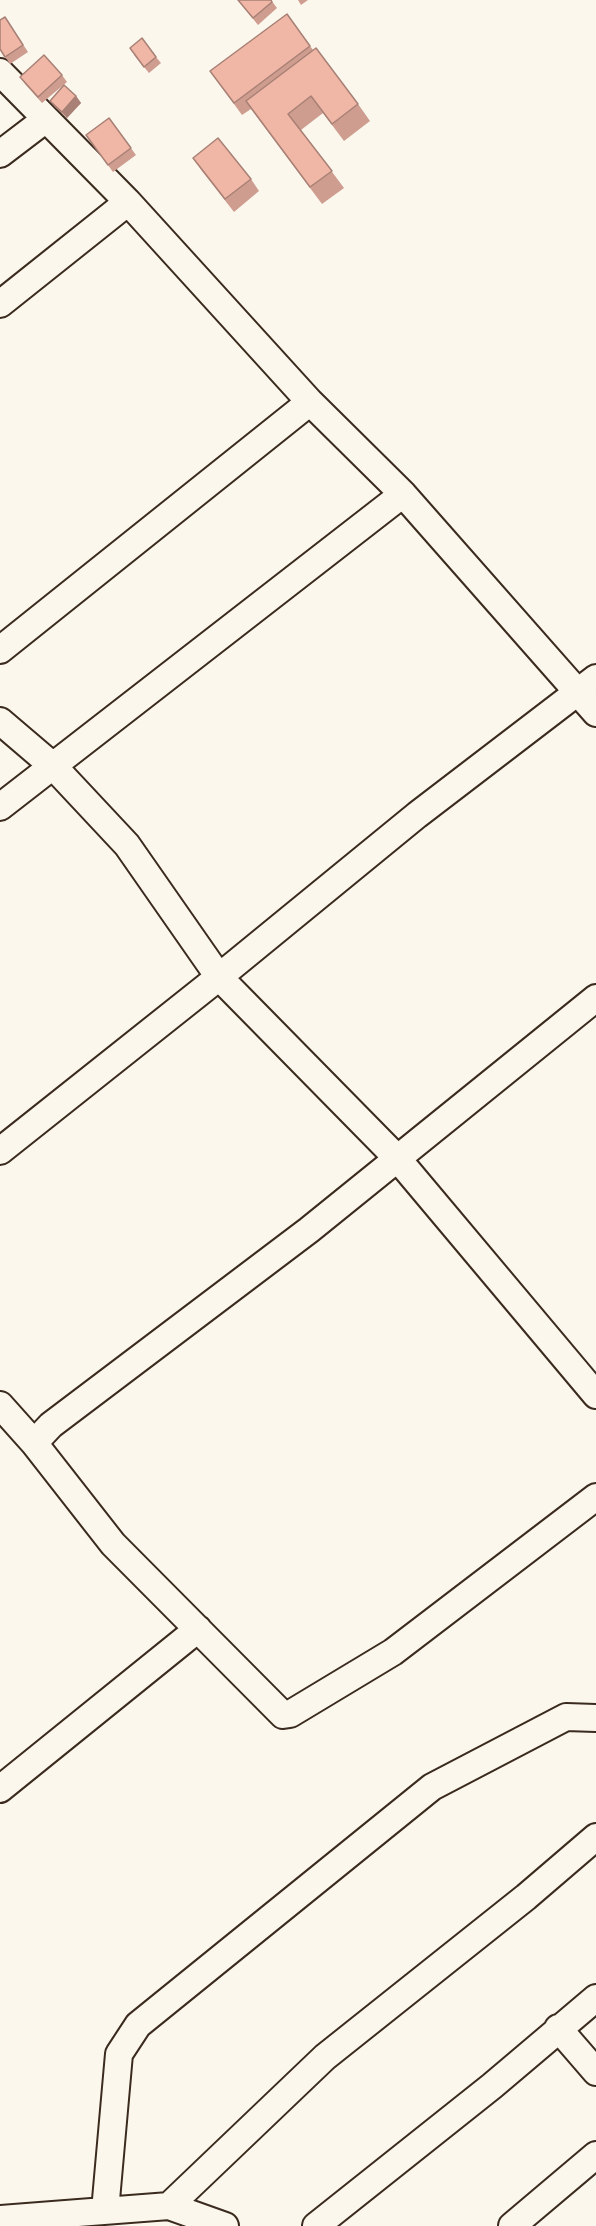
<!DOCTYPE html>
<style>
body{margin:0}
canvas{display:block;background:#fbf7ec}
</style>
<canvas width="596" height="2226"></canvas>
<script>
const ctx = document.querySelector('canvas').getContext('2d');
ctx.lineJoin = 'round';
function trace(path, color, width, dash) {
  ctx.strokeStyle = color;
  ctx.lineWidth = width;
  ctx.lineCap = dash ? 'butt' : 'round';
  ctx.setLineDash(dash || []);
  ctx.stroke(path);
}
function fill(path, color) {
  ctx.fillStyle = color;
  ctx.fill(path, 'evenodd');
}
const street = new Path2D(`
 M 0,72 L 128,202 L 310,402 L 403,494 L 596,713
 M 0,154 L 46,119
 M 0,304 L 128,202
 M 0,650 L 310,402
 M 0,721 L 54,767 L 127,845 L 219,977 L 397,1158 L 596,1395
 M 0,807 L 403,494
 M 0,1151 L 219,977 L 417,815 L 596,678
 M 0,1405 L 34,1443 L 51,1425 L 309,1230 L 596,998
 M 34,1443 L 113,1544 L 283,1715 L 290,1714 L 393,1652 L 596,1497
 M 0,1789 L 198,1629
 M 558,2028 L 596,2072
 M 169,2206 L 325,2057 L 526,1897 L 596,1837
 M 105,2211 L 119,2054 L 138,2025 L 432,1787 L 566,1717 L 596,1718
 M 0,2219 L 169,2206 L 225,2226
 M 316,2226 L 492,2086 L 596,1998
 M 512,2226 L 596,2155`);
const wall = new Path2D(`
 M 238,0 L 271,0 L 277,8 L 258,25 Z
 M 298,0 L 308,0 L 301,5 Z
 M 287,14 L 313,50 L 358,104 L 370,121 L 344,141 L 323,113 L 301,130 L 344,188 L 322,204 L 251,109 L 242,115 L 210,71 Z
 M 5,17 L 28,52 L 10,64 L 0,49 Z
 M 134,55 L 156,57 L 161,63 L 149,73 Z
 M 62,75 L 67,82 L 42,103 L 25,84 L 20,77 Z
 M 76,96 L 81,103 L 67,118 L 55,107 L 50,101 Z
 M 109,118 L 136,155 L 113,172 L 86,135 Z
 M 193,158 L 251,179 L 259,191 L 234,212 L 202,171 Z`);
const shadedWall = new Path2D(`
 M 76,96 L 81,103 L 67,118 L 62,112 Z`);
const building = new Path2D(`
 M 238,0 L 271,0 L 272,2 L 253,18 Z
 M 287,14 L 310,46 L 234,103 L 210,71 Z
 M 5,17 L 23,45 L 5,57 L 0,49 L 0,20 Z
 M 142,38 L 156,57 L 144,67 L 130,48 Z
 M 316,48 L 358,104 L 332,124 L 311,96 L 288,114 L 332,171 L 310,187 L 246,101 Z
 M 44,55 L 62,75 L 38,97 L 20,77 Z
 M 64,85 L 76,96 L 62,112 L 50,101 Z
 M 109,118 L 131,148 L 108,165 L 86,135 Z
 M 218,138 L 251,179 L 225,199 L 193,158 Z`);
trace(street, '#3b2a1e', 30);
trace(street, '#fbf7ec', 26);
fill(wall, '#ce9d90');
fill(shadedWall, '#a88075');
fill(building, '#f0b7a7');
trace(building, '#a88075', 1.5);
</script>
